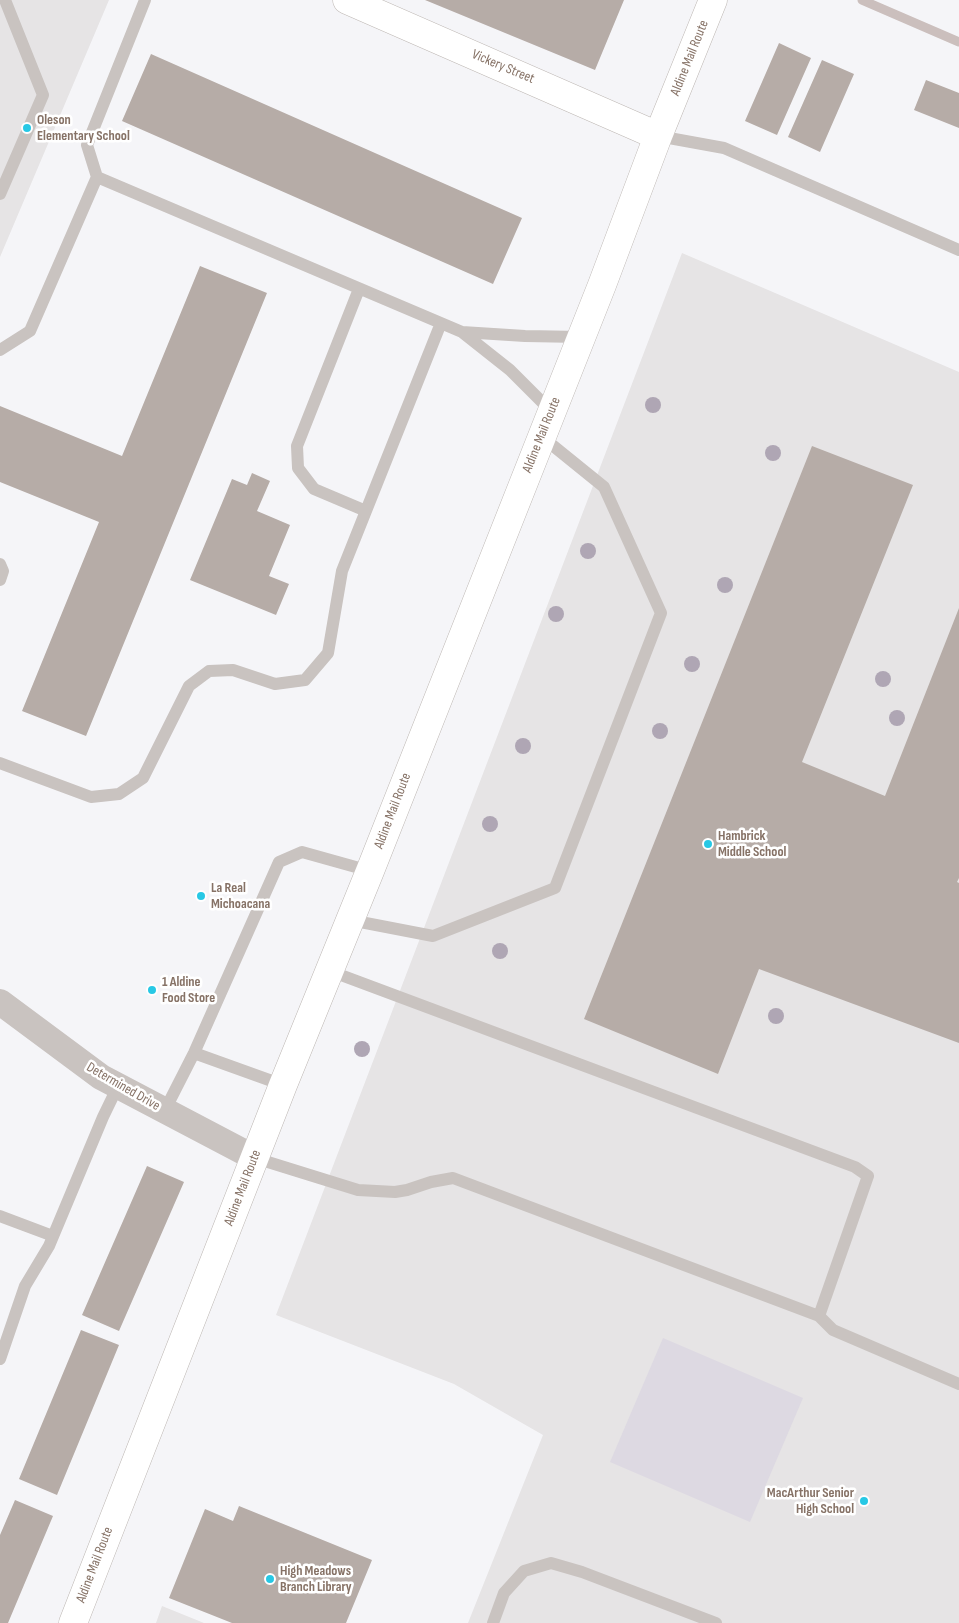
<!DOCTYPE html>
<style>
body{margin:0}
canvas{display:block;background:#f5f5f8}
</style>
<canvas width="959" height="1623"></canvas>
<script>
const ctx = document.querySelector('canvas').getContext('2d');
ctx.lineJoin = 'round';
function fill(path, color) {
  ctx.fillStyle = color;
  ctx.fill(path, 'evenodd');
}
function trace(path, color, width, dash) {
  ctx.strokeStyle = color;
  ctx.lineWidth = width;
  ctx.lineCap = dash ? 'butt' : 'round';
  ctx.setLineDash(dash || []);
  ctx.stroke(path);
}
function label(font, color, halo, rows, align = 'center') {
  ctx.font = font + ' "Sofia Sans Condensed",sans-serif';
  ctx.lineWidth = 5;
  ctx.setLineDash([]);
  ctx.textBaseline = 'middle';
  ctx.strokeStyle = halo;
  ctx.fillStyle = color;
  for (const [text, x, y, turn = 0] of rows) {
    ctx.save();
    ctx.translate(x, y);
    ctx.rotate((+turn || 0) * Math.PI / 180);
    ctx.textAlign = isNaN(turn) ? turn : align;
    if (halo) ctx.strokeText(text, 0, 0);
    ctx.fillText(text, 0, 0);
    ctx.restore();
  }
}
const built = new Path2D(`
 M 0,0 L 109,0 L 0,257 Z
 M 682,253 L 959,372 L 959,1623 L 468,1623 L 543,1435 L 454,1384 L 276,1315 Z
 M 162,1606 L 204,1623 L 156,1623 Z`);
const green = new Path2D(`
 M 663,1338 L 803,1398 L 750,1522 L 610,1462 Z`);
const stream = new Path2D(`
 M 862,0 L 959,42`);
const building = new Path2D(`
 M 425,0 L 624,0 L 595,70 Z
 M 779,43 L 811,58 L 777,135 L 745,121 Z
 M 151,54 L 522,218 L 493,284 L 122,121 Z
 M 822,60 L 854,74 L 820,152 L 788,137 Z
 M 926,80 L 959,93 L 959,128 L 914,110 Z
 M 200,266 L 267,293 L 86,736 L 22,711 L 99,522 L 0,482 L 0,406 L 122,456 Z
 M 812,446 L 913,485 L 802,762 L 885,796 L 959,608 L 959,878 L 957,882 L 959,883 L 959,1043 L 759,969 L 718,1074 L 584,1019 Z
 M 252,473 L 270,481 L 257,511 L 290,525 L 269,576 L 289,584 L 276,615 L 190,580 L 232,479 L 247,485 Z
 M 147,1166 L 184,1182 L 119,1331 L 82,1315 Z
 M 81,1330 L 119,1345 L 57,1495 L 19,1479 Z
 M 15,1500 L 53,1516 L 8,1623 L 0,1623 L 0,1535 Z
 M 239,1506 L 372,1560 L 346,1623 L 232,1623 L 169,1598 L 205,1509 L 233,1521 Z`);
const lane = new Path2D(`
 M 145,0 L 87,145 L 97,177 L 462,332 L 510,370 L 551,411
 M 658,136 L 724,148 L 959,250
 M 0,194 L 43,95 L 5,0
 M 359,289 L 297,446 L 298,468 L 314,489 L 366,511
 M 462,332 L 525,336 L 581,337
 M 0,350 L 30,331 L 97,177
 M 0,564 L 3,571 L 0,580
 M 0,763 L 91,797 L 119,794 L 143,778 L 189,686 L 209,671 L 233,670 L 275,684 L 305,680 L 328,653 L 342,571 L 441,323
 M 350,920 L 433,936 L 555,888 L 661,613 L 604,487 L 541,436
 M 330,971 L 855,1167 L 868,1176 L 819,1316
 M 194,1053 L 283,1085
 M 165,1110 L 194,1053 L 279,862 L 302,852 L 370,871
 M 255,1158 L 358,1190 L 395,1192 L 407,1190 L 431,1182 L 453,1178 L 819,1316 L 833,1330 L 959,1384
 M 0,1216 L 53,1236
 M 0,1359 L 25,1286 L 49,1246 L 103,1117 L 118,1086
 M 493,1623 L 504,1593 L 524,1571 L 551,1563 L 582,1572 L 716,1623`);
const street = new Path2D(`
 M 0,1002 L 101,1077 L 255,1158`);
const secondary = new Path2D(`
 M 347,0 L 658,136
 M 73,1623 L 283,1085 L 370,871 L 602,285 L 658,136 L 713,0`);
const trees = [
 [653,405],
 [773,453],
 [588,551],
 [725,585],
 [556,614],
 [692,664],
 [883,679],
 [897,718],
 [660,731],
 [523,746],
 [490,824],
 [500,951],
 [776,1016],
 [362,1049]
];
const markers = [
 [27,128,5,"#27c8e5"],
 [708,844,5,"#27c8e5"],
 [201,896,5,"#27c8e5"],
 [152,990,5,"#27c8e5"],
 [864,1501,5,"#27c8e5"],
 [270,1579,5,"#27c8e5"]
];
const streetNames = [
 ["Aldine Mail Route",690,58,-68],
 ["Vickery Street",503,67,23],
 ["Aldine Mail Route",542,435,-68],
 ["Aldine Mail Route",393,811,-69],
 ["Determined Drive",123,1087,30],
 ["Aldine Mail Route",243,1188,-69],
 ["Aldine Mail Route",95,1565,-69]
];
const poiNames = [
 ["Oleson",37,120],
 ["Elementary School",37,136],
 ["Hambrick",718,836],
 ["Middle School",718,852],
 ["La Real",211,888],
 ["Michoacana",211,904],
 ["1 Aldine",162,982],
 ["Food Store",162,998],
 ["MacArthur Senior",854,1493,"right"],
 ["High School",854,1509,"right"],
 ["High Meadows",280,1571],
 ["Branch Library",280,1587]
];
fill(built, '#e6e4e5');
fill(green, '#ddd9e2');
trace(stream, '#cbbfbd', 9);
fill(building, '#b6aca7');
trace(secondary, '#bdb7b3', 29);
trace(lane, '#c9c3c0', 12);
trace(street, '#c9c3c0', 26);
trace(secondary, '#fff', 28);
ctx.fillStyle = '#afa6b4';
for (const [x, y] of trees) {
  ctx.beginPath();
  ctx.arc(x, y, 8, 0, 2 * Math.PI);
  ctx.fill();
}
for (const [x, y, r, color] of markers) {
  const dot = new Path2D();
  dot.arc(x, y, r, 0, 2 * Math.PI);
  ctx.fillStyle = color;
  ctx.fill(dot);
  trace(dot, '#fff', 2);
}
label('14px', '#867266', '#fff', streetNames);
label('bold 14px', '#867266', '#fff', poiNames, 'left');
</script>
